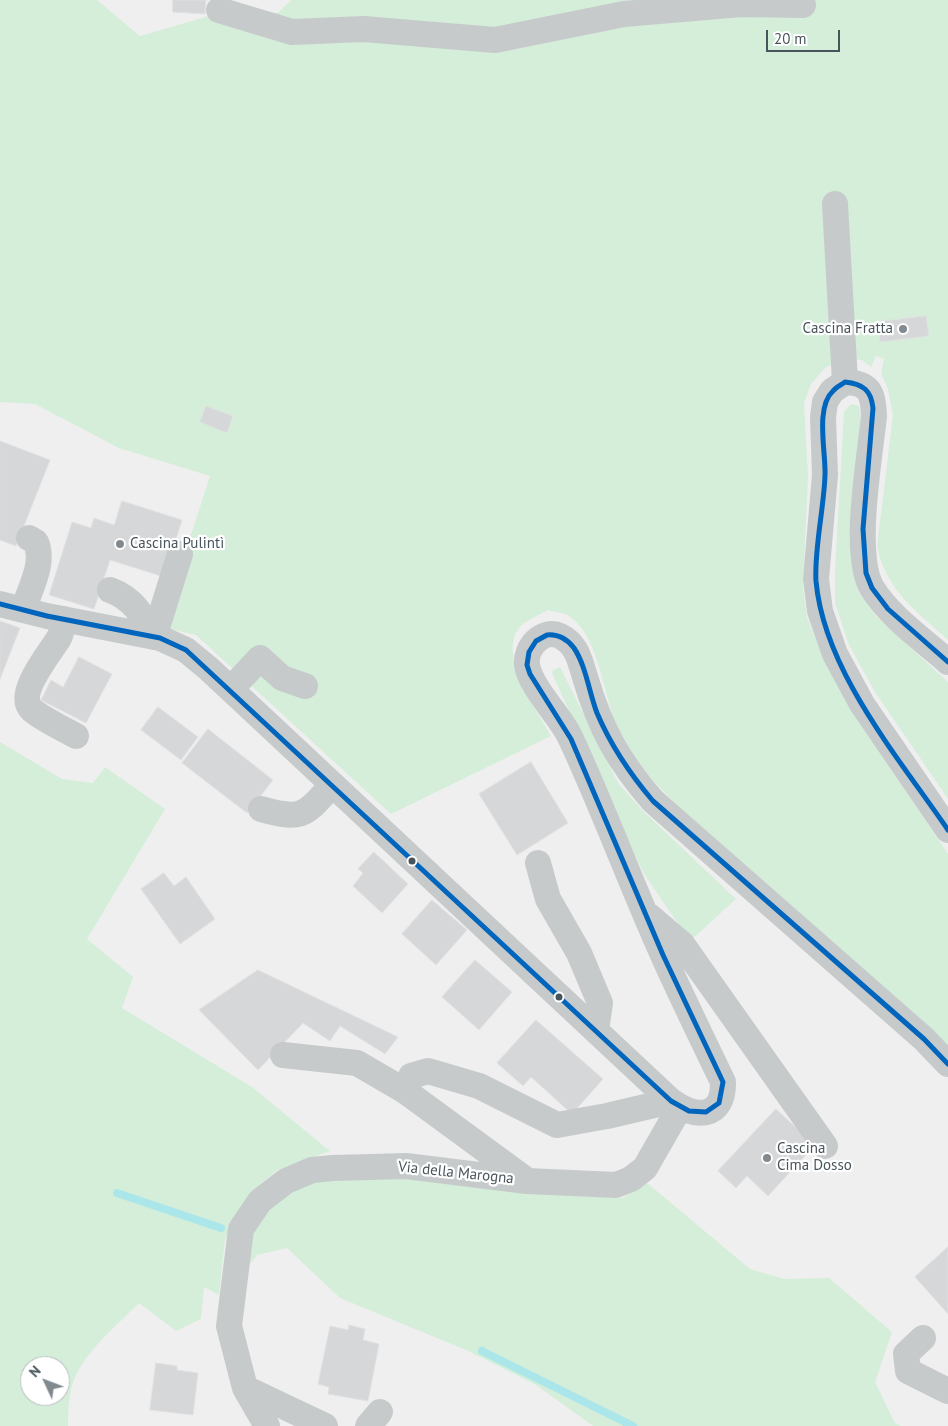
<!DOCTYPE html>
<meta charset="utf-8">
<style>
body{margin:0}
#map{position:relative;width:948px;height:1426px;overflow:hidden;background:#f0efef;font-family:"PT Sans",sans-serif}
canvas{display:block}
.north{position:absolute;left:20px;top:1356px;width:50px;height:50px;box-sizing:border-box;background:#fff;border:1px solid #b5bbbd;border-radius:50%;rotate:313deg;font-size:14px;font-weight:700;line-height:20px;text-align:center;color:#47545b}
.north::after{content:'';display:block;margin:auto;width:18px;height:22px;background:#828a8f;clip-path:polygon(50% 0,100% 100%,50% 72%,0 100%)}
.scale{position:absolute;left:766px;top:30px;width:74px;height:22px;box-sizing:border-box;border:2px solid #47545b;border-top:0;padding-left:6px;font-size:15px;line-height:18px;white-space:nowrap;color:#47545b;-webkit-text-stroke:4px #fff;paint-order:stroke}
</style>
<div id="map">
<canvas width="948" height="1426"></canvas>
<div class="north">N</div>
<div class="scale">20 m</div>
</div>
<script>
const ctx = document.querySelector('canvas').getContext('2d');
ctx.lineJoin = 'round';
function fill(path, color) {
  ctx.fillStyle = color;
  ctx.fill(path, 'evenodd');
}
function trace(path, color, width, dash) {
  ctx.strokeStyle = color;
  ctx.lineWidth = width;
  ctx.lineCap = dash ? 'butt' : 'round';
  ctx.setLineDash(dash || []);
  ctx.stroke(path);
}
function label(font, color, halo, rows, align = 'center') {
  ctx.font = font + ' "PT Sans",sans-serif';
  ctx.lineWidth = 4.5;
  ctx.setLineDash([]);
  ctx.textBaseline = 'middle';
  ctx.strokeStyle = halo;
  ctx.fillStyle = color;
  for (const [text, x, y, turn = 0] of rows) {
    ctx.save();
    ctx.translate(x, y);
    ctx.rotate((+turn || 0) * Math.PI / 180);
    ctx.textAlign = isNaN(turn) ? turn : align;
    if (halo) ctx.strokeText(text, 0, 0);
    ctx.fillText(text, 0, 0);
    ctx.restore();
  }
}
const green = new Path2D(`
 M 0,0 L 97,0 L 140,36 L 233,9 L 278,13 L 291,0 L 948,0 L 948,640 C 917,612 885,589 877,546 L 893,415 L 888,389 L 881,374 L 884,359 L 876,356 L 871,367 L 862,360 L 843,358 L 825,368 L 811,384 L 804,403 L 808,476 L 803,587 L 807,617 L 826,663 L 852,711 L 948,854 L 948,1049 L 930,1029 L 675,803 C 650,778 634,760 618,728 C 603,697 599,632 567,615 C 562,612 554,612 548,610 C 541,614 531,618 524,623 C 492,648 537,710 551,736 L 391,814 L 196,635 L 161,627 L 210,476 L 119,448 L 35,404 L 0,402 Z
 M 851,404 L 859,406 L 863,434 L 852,562 L 858,591 L 877,617 L 948,682 L 948,799 L 875,692 L 849,645 L 835,603 L 835,570 L 844,412 Z
 M 560,667 L 618,783 L 643,811 L 736,899 L 690,941 L 644,874 L 631,848 L 552,673 L 553,670 Z
 M 0,742 L 62,779 L 93,783 L 105,767 L 165,809 L 87,939 L 133,977 L 122,1008 L 252,1087 L 330,1151 L 277,1170 L 250,1193 L 225,1240 L 219,1295 L 204,1287 L 201,1319 L 176,1331 L 139,1303 C 114,1329 76,1357 70,1395 C 68,1405 68,1416 68,1426 L 0,1426 ZM 30,1366 L 60,1366 L 60,1396 L 30,1396 Z
 M 431,1176 L 537,1194 L 623,1198 L 647,1183 L 750,1269 L 784,1279 L 829,1278 L 892,1332 L 875,1382 L 895,1423 L 901,1426 L 593,1426 L 536,1385 L 466,1350 L 340,1298 L 287,1248 L 257,1255 L 246,1269 L 252,1229 L 260,1214 L 307,1181 Z`);
const stream = new Path2D(`
 M 117,1193 L 221,1228
 M 482,1351 L 633,1426`);
const building = new Path2D(`
 M 173,0 L 206,0 L 205,14 L 173,12 Z
 M 926,316 L 929,336 L 880,342 L 878,322 Z
 M 206,406 L 233,416 L 227,433 L 200,422 Z
 M 0,441 L 50,460 L 16,546 L 0,540 Z
 M 122,501 L 182,520 L 164,577 L 110,560 L 94,609 L 49,595 L 72,522 L 91,528 L 94,518 L 114,525 Z
 M 0,621 L 20,628 L 0,679 Z
 M 79,657 L 112,674 L 86,723 L 41,700 L 51,680 L 63,687 Z
 M 158,707 L 198,737 L 181,760 L 141,730 Z
 M 208,729 L 273,780 L 247,813 L 182,763 Z
 M 531,762 L 568,823 L 517,855 L 479,794 Z
 M 374,852 L 408,884 L 382,913 L 353,886 L 363,873 L 358,869 Z
 M 164,873 L 174,886 L 186,877 L 215,919 L 180,944 L 141,889 Z
 M 432,900 L 467,930 L 436,965 L 402,934 Z
 M 475,960 L 512,992 L 479,1030 L 442,997 Z
 M 258,970 L 398,1037 L 385,1054 L 340,1026 L 330,1041 L 303,1023 L 258,1070 L 199,1010 Z
 M 536,1020 L 603,1079 L 572,1114 L 531,1077 L 523,1086 L 497,1063 Z
 M 776,1109 L 815,1145 L 768,1196 L 747,1176 L 736,1188 L 718,1171 Z
 M 948,1247 L 948,1314 L 915,1277 Z
 M 349,1325 L 365,1329 L 363,1340 L 379,1344 L 368,1401 L 328,1394 L 329,1387 L 318,1384 L 330,1326 L 348,1330 Z
 M 156,1363 L 177,1366 L 177,1370 L 198,1373 L 193,1415 L 150,1410 Z`);
const minor = new Path2D(`
 M 219,10 L 292,32 L 364,29 L 495,40 L 624,14 L 741,4 L 803,5
 M 835,204 L 845,382
 M 110,590 C 134,599 142,615 154,637
 M 0,604 L 47,616 L 160,638 L 186,650 L 209,669 L 671,1101 C 695,1119 724,1119 723,1082 C 703,1040 682,998 663,955 C 631,884 604,810 571,739 C 561,716 531,689 527,665 C 525,647 543,628 560,636 C 577,644 580,661 585,677 C 600,728 618,761 653,801 L 924,1039 L 948,1064
 M 23,610 C 30,589 45,563 36,542 L 29,538
 M 64,619 C 63,625 62,632 59,638 C 50,653 15,694 32,710 C 44,720 62,728 76,736
 M 154,637 L 180,554
 M 948,662 C 922,639 890,617 872,588 C 852,554 870,457 874,416 C 873,393 870,383 845,382 L 832,391 L 825,402 L 823,417 L 825,475 L 816,579 L 820,611 L 835,654 L 862,704 L 948,830
 M 231,689 L 260,658 L 282,678 L 305,686
 M 261,809 C 303,821 305,815 332,785
 M 538,863 L 548,899 L 579,953 L 600,1003 L 596,1031
 M 649,916 L 682,944 L 825,1146
 M 283,1055 L 357,1063 L 405,1091
 M 525,1179 L 405,1091 L 411,1076 L 428,1071 L 479,1086 L 557,1125 L 607,1116 L 671,1101
 M 923,1338 L 906,1354 L 908,1371 L 948,1391
 M 245,1388 L 325,1426
 M 267,1426 L 245,1388 L 229,1326 L 241,1229 L 260,1201 L 286,1181 L 312,1170 L 333,1168 L 406,1166 L 527,1181 L 616,1185 L 631,1179 L 645,1168 L 680,1107
 M 368,1426 L 380,1412`);
const bus1 = new Path2D(`
 M 0,604 L 47,616 L 160,638 L 186,650 L 671,1101 L 689,1111 L 706,1112 L 719,1103 L 723,1082 L 663,955 L 571,739 L 530,674 L 527,665 L 529,652 L 536,641 L 547,635 C 558,634 567,639 574,648 C 586,666 589,692 597,713 C 611,746 630,774 653,801 L 924,1039 L 948,1064
 M 948,662 L 888,609 L 872,588 L 866,573 L 863,529 L 873,408 C 871,390 863,384 845,382 C 841,385 836,387 833,391 C 815,407 826,453 825,475 C 824,508 814,550 816,581 C 824,671 899,758 948,830`);
const markers = [
 [903,329,5,"#828a8f"],
 [120,544,5,"#828a8f"],
 [412,861,4.5,"#47545b"],
 [559,997,4.5,"#47545b"],
 [767,1158,5,"#828a8f"]
];
const poiNames = [
 ["Cascina Fratta",893,329,"right"],
 ["Cascina Pulintì",130,544],
 ["Cascina",777,1149],
 ["Cima Dosso",777,1166]
];
const streetNames = [
 ["Via della Marogna",456,1173,6]
];
fill(green, '#d4eeda');
trace(stream, '#aae6ea', 8);
fill(building, '#d6d7d8');
trace(building, '#e1e1e2', 1);
trace(minor, '#c7cacb', 26);
trace(bus1, '#0065bd', 5);
for (const [x, y, r, color] of markers) {
  const dot = new Path2D();
  dot.arc(x, y, r, 0, 2 * Math.PI);
  ctx.fillStyle = color;
  ctx.fill(dot);
  trace(dot, '#fff', 2);
}
label('15px', '#47545b', '#fff', poiNames, 'left');
label('15px', '#47545b', '#fff', streetNames);
</script>
